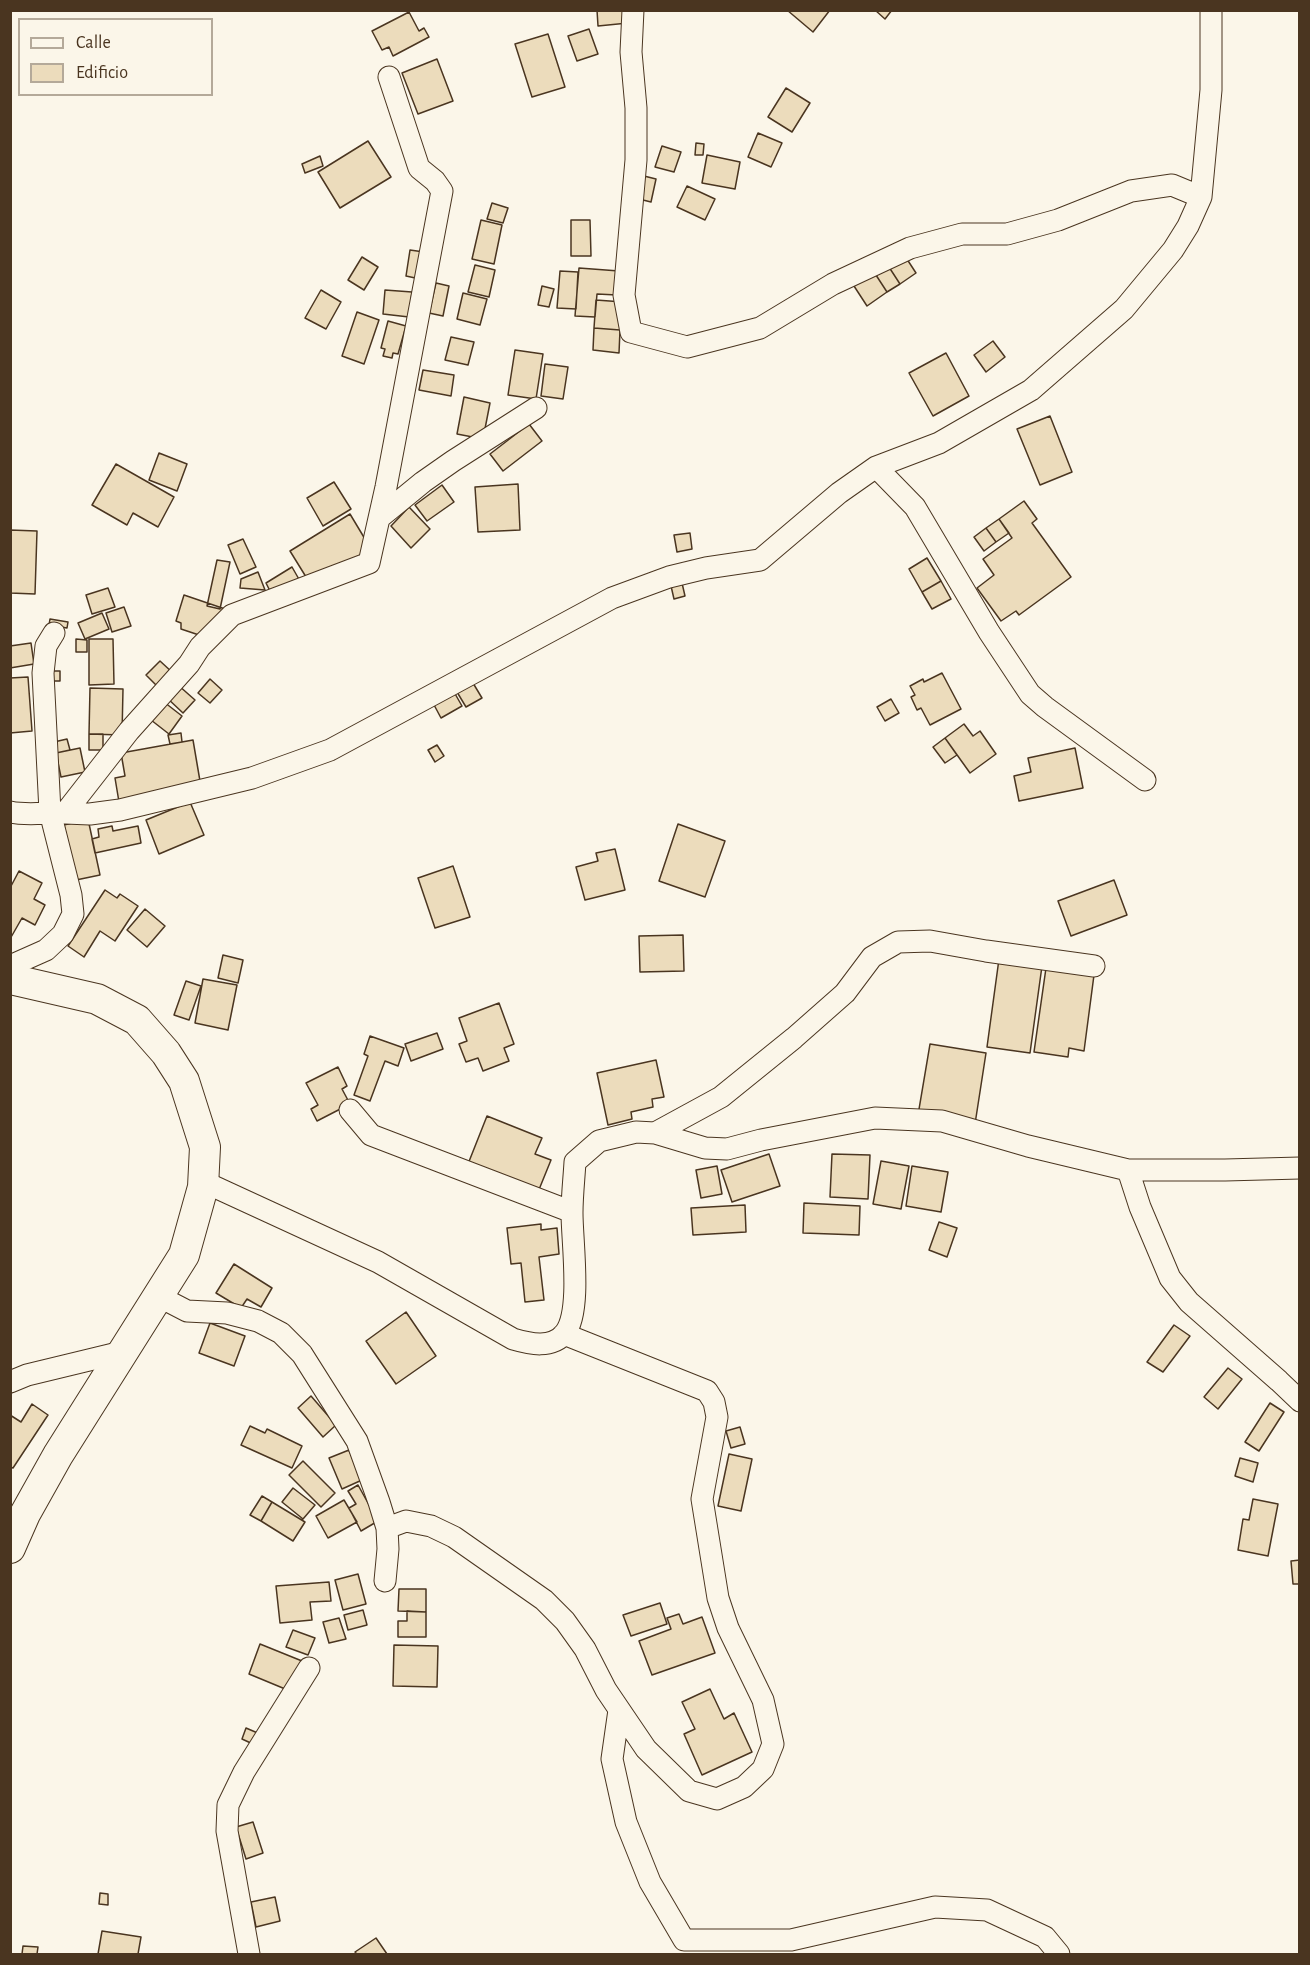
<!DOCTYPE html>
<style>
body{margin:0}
#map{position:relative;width:1310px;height:1965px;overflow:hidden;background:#fbf6e9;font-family:"Alegreya Sans",sans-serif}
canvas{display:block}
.frame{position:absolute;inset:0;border:12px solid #4a3520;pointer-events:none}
.legend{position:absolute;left:18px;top:18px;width:195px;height:78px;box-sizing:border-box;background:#fbf6e9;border:2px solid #b4a999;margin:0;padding:8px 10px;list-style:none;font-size:18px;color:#4a3520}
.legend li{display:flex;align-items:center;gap:12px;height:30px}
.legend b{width:30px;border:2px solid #b4a999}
</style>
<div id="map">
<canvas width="1310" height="1965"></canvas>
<div class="frame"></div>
<ul class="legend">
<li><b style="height:8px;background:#fbf6e9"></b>Calle</li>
<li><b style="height:16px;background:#ecdcbc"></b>Edificio</li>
</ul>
</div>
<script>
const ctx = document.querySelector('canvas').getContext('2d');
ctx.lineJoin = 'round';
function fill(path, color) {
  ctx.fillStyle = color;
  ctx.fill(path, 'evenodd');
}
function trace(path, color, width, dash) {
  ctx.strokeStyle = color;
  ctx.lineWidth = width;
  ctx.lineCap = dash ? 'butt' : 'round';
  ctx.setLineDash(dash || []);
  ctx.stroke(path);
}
const building = new Path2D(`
 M 597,10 L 627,10 L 628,23 L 598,26 Z
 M 787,10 L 830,10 L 813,32 Z
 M 875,10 L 892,10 L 885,19 Z
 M 409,12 L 419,31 L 424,28 L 429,37 L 393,56 L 389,47 L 382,50 L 372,31 Z
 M 589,29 L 598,54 L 577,61 L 568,36 Z
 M 548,34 L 565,87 L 532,97 L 515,44 Z
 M 437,59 L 453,101 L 418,114 L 402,73 Z
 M 786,88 L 810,103 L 792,132 L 768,117 Z
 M 758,133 L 782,143 L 771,167 L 748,157 Z
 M 368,141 L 391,177 L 340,208 L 318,172 Z
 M 696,143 L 704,144 L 703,155 L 695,155 Z
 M 662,146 L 681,152 L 674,172 L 655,167 Z
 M 707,155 L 740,162 L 735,189 L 702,183 Z
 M 320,156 L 323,166 L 305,173 L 302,164 Z
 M 640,175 L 656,179 L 651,202 L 635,198 Z
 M 687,186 L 715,199 L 705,220 L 677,207 Z
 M 492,203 L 508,208 L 503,223 L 487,219 Z
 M 481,220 L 502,225 L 494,264 L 472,259 Z
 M 571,220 L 590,220 L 591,256 L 571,256 Z
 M 410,250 L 424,252 L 420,279 L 406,276 Z
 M 903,253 L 916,273 L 900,284 L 887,264 Z
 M 362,257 L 378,267 L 364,290 L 348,280 Z
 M 887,264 L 900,284 L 887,292 L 874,272 Z
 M 475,265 L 495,270 L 489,297 L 468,292 Z
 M 579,268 L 619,271 L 617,295 L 597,294 L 595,317 L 575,316 Z
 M 560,271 L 578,272 L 576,309 L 557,308 Z
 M 874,272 L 887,292 L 867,306 L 854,286 Z
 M 436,283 L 449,286 L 443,316 L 429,313 Z
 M 542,286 L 554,289 L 549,307 L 538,305 Z
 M 321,290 L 341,302 L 326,329 L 305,318 Z
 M 385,290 L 412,292 L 409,317 L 383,314 Z
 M 463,293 L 487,299 L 480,325 L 457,319 Z
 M 596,300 L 623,302 L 620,330 L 594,328 Z
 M 357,312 L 379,320 L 364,364 L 342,356 Z
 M 388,321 L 406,326 L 398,354 L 393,353 L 392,358 L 383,356 L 385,349 L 381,348 Z
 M 594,328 L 620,330 L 619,353 L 593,350 Z
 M 451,337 L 474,342 L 468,365 L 445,360 Z
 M 993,341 L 1005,357 L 986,372 L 974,355 Z
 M 515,350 L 543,354 L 536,399 L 508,395 Z
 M 946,353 L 969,396 L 933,416 L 909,373 Z
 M 545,364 L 568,367 L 563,399 L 541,396 Z
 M 423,370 L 454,375 L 451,396 L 419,390 Z
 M 464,397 L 490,403 L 483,439 L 457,434 Z
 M 1050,416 L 1072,472 L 1040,485 L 1017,429 Z
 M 529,424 L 542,441 L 503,471 L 490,454 Z
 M 159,453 L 187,464 L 177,491 L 149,480 Z
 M 116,464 L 174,497 L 158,527 L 133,513 L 127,525 L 92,505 Z
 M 334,482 L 351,509 L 323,526 L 307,498 Z
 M 518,484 L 520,530 L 478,532 L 475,487 Z
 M 442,485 L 454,502 L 427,521 L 415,505 Z
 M 1024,501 L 1037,519 L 1032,523 L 1071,577 L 1019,615 L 1016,611 L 1001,621 L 977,588 L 994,575 L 983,559 L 1012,538 L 999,519 Z
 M 409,507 L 430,529 L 411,548 L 391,526 Z
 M 350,514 L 371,549 L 311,585 L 290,551 Z
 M 999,519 L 1009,533 L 996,542 L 986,528 Z
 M 986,528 L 996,542 L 984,551 L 974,537 Z
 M 10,530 L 37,531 L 35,594 L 10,593 Z
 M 690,533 L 692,549 L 677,552 L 674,535 Z
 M 243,539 L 256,567 L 240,574 L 228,545 Z
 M 927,558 L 941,581 L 922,592 L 909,569 Z
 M 217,560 L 230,562 L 220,609 L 207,606 Z
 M 292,567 L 304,588 L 276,603 L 266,583 Z
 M 258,572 L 265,590 L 240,588 L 241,579 Z
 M 941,581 L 951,599 L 932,609 L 922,592 Z
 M 682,583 L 685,596 L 674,599 L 671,586 Z
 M 108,588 L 115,607 L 92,614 L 86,595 Z
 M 184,595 L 228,610 L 217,641 L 181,629 L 181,623 L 176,621 Z
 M 124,607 L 131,626 L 112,632 L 106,613 Z
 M 102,613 L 109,629 L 85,639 L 78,623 Z
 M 50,619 L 68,622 L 67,628 L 49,625 Z
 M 76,639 L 87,640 L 87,652 L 76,652 Z
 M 89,639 L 113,639 L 114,684 L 89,685 Z
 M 31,643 L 34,664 L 10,668 L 10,646 Z
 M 160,661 L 173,673 L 159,688 L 146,675 Z
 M 51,671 L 60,671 L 60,681 L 52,681 Z
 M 942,673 L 961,709 L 930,725 L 921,708 L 917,710 L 911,697 L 915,695 L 910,686 L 923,679 L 924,682 Z
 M 28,677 L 32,731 L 10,733 L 10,678 Z
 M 210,679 L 222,690 L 210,703 L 198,693 Z
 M 473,683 L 482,698 L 466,707 L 457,692 Z
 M 178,685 L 195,700 L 183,713 L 166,697 Z
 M 90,688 L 123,689 L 122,735 L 89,734 Z
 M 454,692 L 462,706 L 441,718 L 433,703 Z
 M 891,699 L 899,713 L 885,721 L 877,707 Z
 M 164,702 L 182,716 L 169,734 L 151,720 Z
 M 964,724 L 973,736 L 980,731 L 996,754 L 970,773 L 945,738 Z
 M 181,733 L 182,742 L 170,744 L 168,735 Z
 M 89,734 L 103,734 L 103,750 L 89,750 Z
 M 945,738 L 957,755 L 945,763 L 933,747 Z
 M 67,739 L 70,750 L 56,753 L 54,742 Z
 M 193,740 L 201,787 L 119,802 L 115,778 L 125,776 L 121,753 Z
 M 437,745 L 444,756 L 435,762 L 428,750 Z
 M 80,748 L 85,772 L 61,777 L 56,753 Z
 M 1075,748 L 1083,788 L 1019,801 L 1014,776 L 1031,772 L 1028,758 Z
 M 190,802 L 204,835 L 159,854 L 146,820 Z
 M 88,819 L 100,875 L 76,880 L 64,825 Z
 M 678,824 L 725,841 L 705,897 L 659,881 Z
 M 112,826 L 113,831 L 138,826 L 141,843 L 95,853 L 92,839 L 99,837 L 98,829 Z
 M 615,849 L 625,890 L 585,900 L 576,867 L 598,861 L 596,853 Z
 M 453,866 L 470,917 L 435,928 L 418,878 Z
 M 19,871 L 42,883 L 34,899 L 45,905 L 35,925 L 22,918 L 10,939 L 10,888 Z
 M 1114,880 L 1127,915 L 1071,936 L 1058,901 Z
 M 105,890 L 117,898 L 120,894 L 138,906 L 115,941 L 100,931 L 84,957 L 68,946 Z
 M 145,909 L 165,926 L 147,947 L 127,930 Z
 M 683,935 L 684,971 L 640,972 L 639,936 Z
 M 223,955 L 243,960 L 238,983 L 218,978 Z
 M 999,959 L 1042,966 L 1030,1053 L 987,1047 Z
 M 1046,968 L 1094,975 L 1084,1051 L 1069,1048 L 1068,1057 L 1034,1052 Z
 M 203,979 L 237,985 L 228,1030 L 195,1023 Z
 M 186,981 L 201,986 L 189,1020 L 174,1015 Z
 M 499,1003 L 514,1044 L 504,1048 L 509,1061 L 483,1071 L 478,1058 L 466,1062 L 459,1044 L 467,1041 L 459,1018 Z
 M 437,1033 L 443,1049 L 411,1061 L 405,1044 Z
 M 370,1036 L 404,1048 L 398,1066 L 385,1061 L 370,1101 L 354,1095 L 368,1056 L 364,1054 Z
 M 930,1044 L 986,1053 L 975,1124 L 918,1115 Z
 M 656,1060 L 664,1097 L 652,1099 L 653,1107 L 631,1112 L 632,1119 L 608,1125 L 597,1073 Z
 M 338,1067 L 347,1086 L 342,1089 L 350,1104 L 317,1121 L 311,1109 L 318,1105 L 306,1083 Z
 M 487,1116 L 542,1138 L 535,1154 L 551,1160 L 538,1192 L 468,1164 Z
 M 769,1154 L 780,1186 L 732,1202 L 721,1170 Z
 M 832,1154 L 870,1155 L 868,1199 L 830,1197 Z
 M 881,1161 L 909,1166 L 901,1209 L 873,1204 Z
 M 717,1166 L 722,1194 L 701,1198 L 696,1170 Z
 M 912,1166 L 948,1172 L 941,1212 L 906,1206 Z
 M 804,1203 L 860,1206 L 859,1235 L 803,1233 Z
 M 745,1205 L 746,1232 L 693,1235 L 691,1208 Z
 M 939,1222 L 957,1228 L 947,1257 L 929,1250 Z
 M 541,1224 L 541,1230 L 557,1228 L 559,1254 L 539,1257 L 544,1300 L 525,1302 L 521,1263 L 511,1264 L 507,1228 Z
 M 234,1264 L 272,1288 L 261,1307 L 247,1299 L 241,1308 L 216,1293 Z
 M 406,1312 L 436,1356 L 396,1384 L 366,1341 Z
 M 210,1323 L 245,1336 L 234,1366 L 199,1353 Z
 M 1174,1325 L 1190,1336 L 1163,1372 L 1147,1362 Z
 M 1228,1368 L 1242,1379 L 1218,1409 L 1204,1397 Z
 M 311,1396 L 336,1425 L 323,1437 L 298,1408 Z
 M 1270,1403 L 1284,1412 L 1259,1451 L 1245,1442 Z
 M 32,1404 L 48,1415 L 13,1468 L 10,1467 L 10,1415 L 21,1422 Z
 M 250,1426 L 265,1433 L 267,1429 L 302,1446 L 292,1468 L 241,1445 Z
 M 740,1427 L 745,1444 L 731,1448 L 726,1431 Z
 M 349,1450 L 362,1480 L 342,1489 L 329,1458 Z
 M 729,1454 L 752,1459 L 741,1511 L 718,1506 Z
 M 1240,1458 L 1258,1463 L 1253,1482 L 1235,1476 Z
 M 303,1461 L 335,1493 L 321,1507 L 289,1475 Z
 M 358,1485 L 378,1521 L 361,1531 L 349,1508 L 356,1504 L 348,1491 Z
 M 293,1488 L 315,1505 L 303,1519 L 282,1502 Z
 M 262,1496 L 272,1502 L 261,1521 L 250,1515 Z
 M 1253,1499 L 1278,1504 L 1268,1556 L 1238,1550 L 1243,1519 L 1249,1520 Z
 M 344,1500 L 357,1522 L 328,1538 L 316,1516 Z
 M 272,1502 L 305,1522 L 293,1541 L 261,1521 Z
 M 1300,1560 L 1300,1584 L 1293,1584 L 1291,1561 Z
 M 358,1574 L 366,1604 L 343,1610 L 335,1580 Z
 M 329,1582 L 331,1601 L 310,1602 L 312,1620 L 280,1623 L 276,1586 Z
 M 399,1589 L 426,1589 L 426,1612 L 398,1611 Z
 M 660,1603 L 667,1624 L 631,1636 L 623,1615 Z
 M 363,1610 L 367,1625 L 348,1630 L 344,1615 Z
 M 407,1611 L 426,1612 L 426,1637 L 398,1637 L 398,1621 L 407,1621 Z
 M 679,1614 L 683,1624 L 702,1617 L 715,1653 L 652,1675 L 639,1641 L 671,1629 L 667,1618 Z
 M 339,1618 L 346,1639 L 329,1643 L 323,1622 Z
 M 293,1630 L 315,1638 L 308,1655 L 286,1647 Z
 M 260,1644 L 302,1661 L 290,1691 L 249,1674 Z
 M 394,1645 L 438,1646 L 437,1687 L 393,1686 Z
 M 710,1689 L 724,1719 L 734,1713 L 752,1752 L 702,1775 L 684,1734 L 695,1729 L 682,1702 Z
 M 246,1728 L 260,1734 L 255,1745 L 242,1739 Z
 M 253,1822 L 263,1853 L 246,1859 L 236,1827 Z
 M 100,1893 L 108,1894 L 108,1905 L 99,1904 Z
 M 275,1897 L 280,1921 L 256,1927 L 251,1902 Z
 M 102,1931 L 141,1937 L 138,1954 L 98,1954 Z
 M 376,1938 L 387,1954 L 357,1954 L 355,1952 Z
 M 23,1946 L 38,1947 L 37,1954 L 22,1954 Z`);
const street = new Path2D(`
 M 1201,197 L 1211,90 L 1211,10
 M 876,467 L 915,507 L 989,632 L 1030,694 L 1045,707 L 1145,780
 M 379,518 L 423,482 L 453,461 L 536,408
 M 10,812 C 29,816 46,812 65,813 L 129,731 L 189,664 L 200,647 L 232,615 L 369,563 L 386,487 L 442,191 L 435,181 L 419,168 L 389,77
 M 65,813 L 90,814 L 120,810 L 252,778 L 330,750 L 612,598 L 669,577 L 706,568 L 760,560 L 839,493 L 876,467 L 939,443 L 1031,390 L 1124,309 L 1173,250 L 1188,226 L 1201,197 L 1172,185 L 1131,191 L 1058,220 L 1007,234 L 962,234 L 910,248 L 833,284 L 760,328 L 687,347 L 631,332 L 624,295 L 636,160 L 636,108 L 631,52 L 633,10
 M 10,966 L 46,950 L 63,934 L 73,914 L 71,895 L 50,812 L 43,673 L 46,646 L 54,633
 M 350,1110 L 371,1135 L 572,1212
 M 655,1133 L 721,1097 L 794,1038 L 845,993 L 872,957 L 898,942 L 930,941 L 986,951 L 1094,966
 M 1128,1170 L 1140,1207 L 1170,1278 L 1189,1302 L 1279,1381 L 1300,1401
 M 202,1181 L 378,1262 L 513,1339 C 530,1344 552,1349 565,1333 C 582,1311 572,1242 572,1213 C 572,1196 574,1179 575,1162 L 599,1141 L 636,1132 L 655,1133 L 705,1148 L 727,1149 L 761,1140 L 875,1118 L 942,1121 L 1028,1146 L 1128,1170 L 1225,1170 L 1300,1168
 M 158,1296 L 187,1311 L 227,1313 L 258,1321 L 281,1333 L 302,1354 L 357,1441 L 379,1502 L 387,1528 L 388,1549 L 385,1581
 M 10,1382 L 27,1375 L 122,1352
 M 387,1528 L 406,1521 L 431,1526 L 454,1537 L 544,1600 L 565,1621 L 585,1649 L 606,1690 L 646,1749 L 689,1791 L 717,1799 L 744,1787 L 763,1769 L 773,1744 L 763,1700 L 728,1628 L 718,1598 L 702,1499 L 717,1417 L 714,1402 L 707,1391 L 564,1334
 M 619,1710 L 612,1759 L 626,1822 L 650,1882 L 684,1940 L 791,1940 L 935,1907 L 987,1910 L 1045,1937 L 1059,1954
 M 249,1954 L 227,1831 L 228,1805 L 244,1772 L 309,1668`);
const secondary = new Path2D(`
 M 10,979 L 97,999 L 137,1020 L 166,1053 L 184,1081 L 205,1147 L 203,1187 L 184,1255 L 58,1455 L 25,1514 L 10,1548`);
fill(building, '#ecdcbc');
trace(building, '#4a3520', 1.5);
trace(street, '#4a3520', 23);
trace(secondary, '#4a3520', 32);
trace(street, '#fbf6e9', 21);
trace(secondary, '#fbf6e9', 30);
</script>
